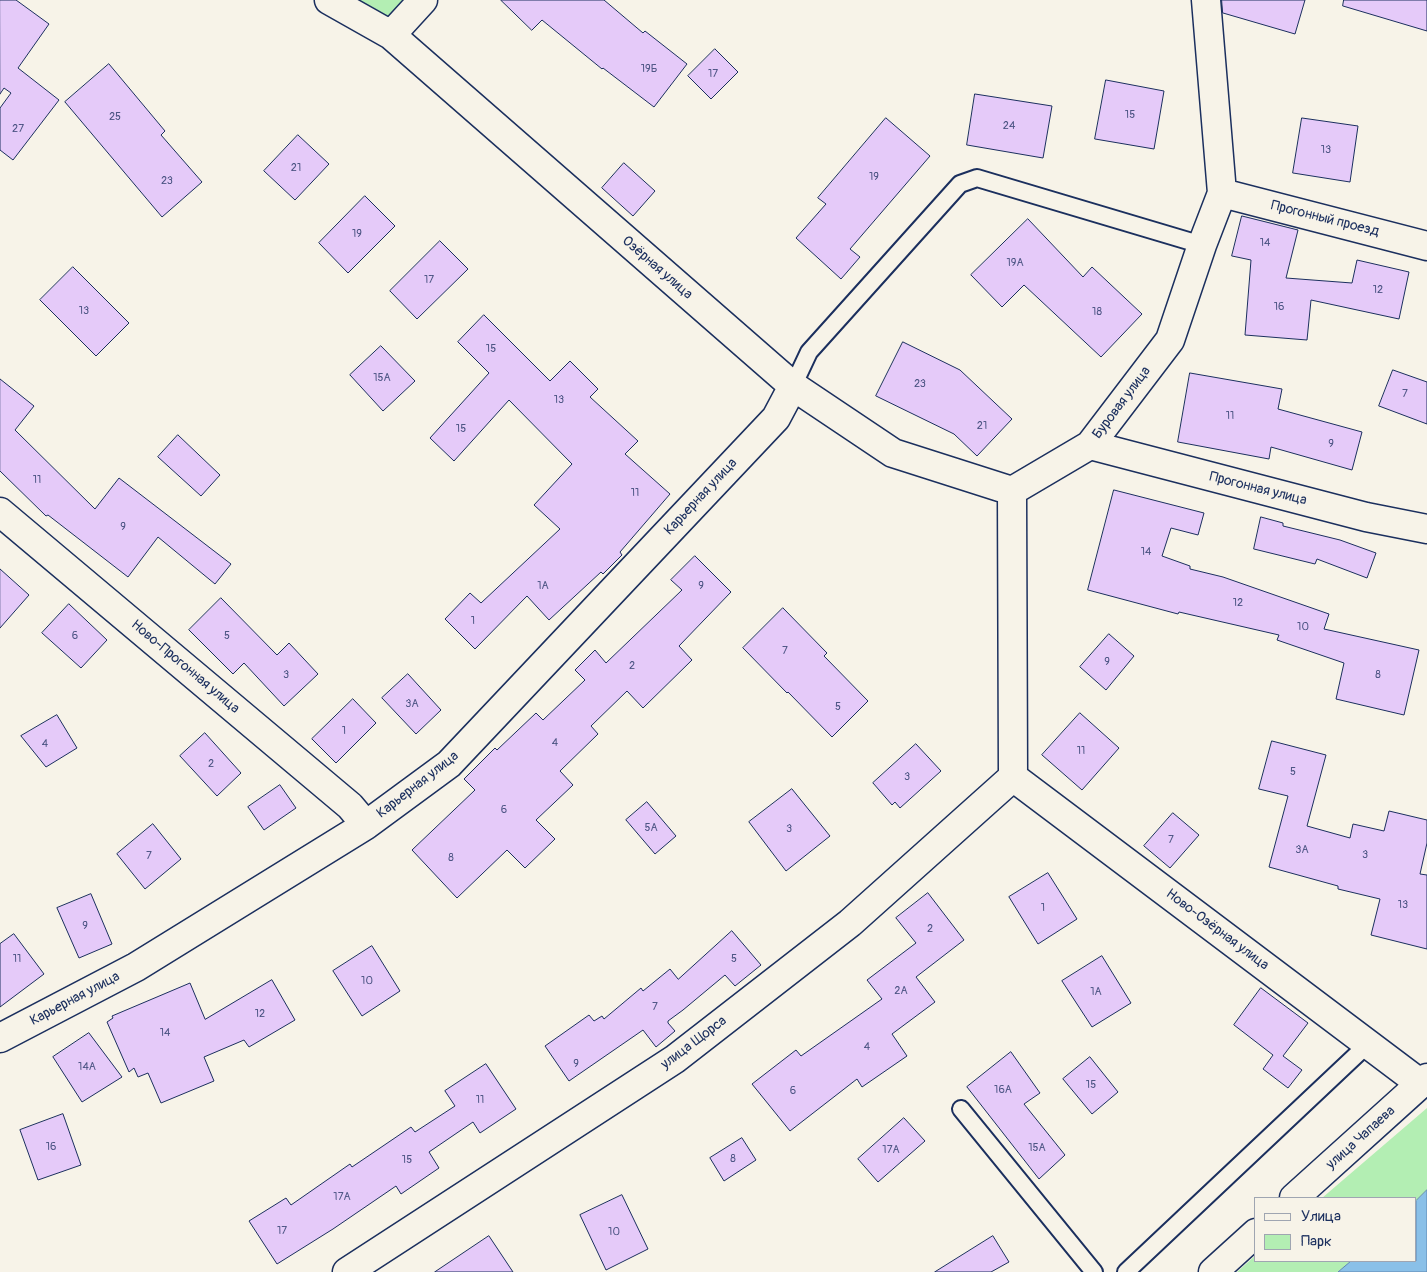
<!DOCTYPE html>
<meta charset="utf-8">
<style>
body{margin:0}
#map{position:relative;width:1427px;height:1272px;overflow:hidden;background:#f7f3e8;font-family:Pangolin,sans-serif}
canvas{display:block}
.legend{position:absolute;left:1254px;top:1197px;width:162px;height:65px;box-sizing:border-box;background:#f7f3e8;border:1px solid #9fa5b1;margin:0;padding:6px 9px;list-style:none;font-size:15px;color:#1b2f5e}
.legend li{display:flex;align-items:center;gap:10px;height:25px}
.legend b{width:25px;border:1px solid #9fa5b1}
</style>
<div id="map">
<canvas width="1427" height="1272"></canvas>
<ul class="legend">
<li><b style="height:6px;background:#f7f3e8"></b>Улица</li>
<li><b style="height:14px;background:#b3eeb3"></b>Парк</li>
</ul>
</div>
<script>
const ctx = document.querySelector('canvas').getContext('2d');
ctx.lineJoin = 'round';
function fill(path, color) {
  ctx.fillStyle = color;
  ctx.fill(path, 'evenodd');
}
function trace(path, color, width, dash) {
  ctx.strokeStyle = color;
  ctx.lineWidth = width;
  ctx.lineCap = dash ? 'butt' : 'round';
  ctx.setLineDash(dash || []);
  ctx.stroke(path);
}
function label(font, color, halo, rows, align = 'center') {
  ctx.font = font + ' Pangolin,sans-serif';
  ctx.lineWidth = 4;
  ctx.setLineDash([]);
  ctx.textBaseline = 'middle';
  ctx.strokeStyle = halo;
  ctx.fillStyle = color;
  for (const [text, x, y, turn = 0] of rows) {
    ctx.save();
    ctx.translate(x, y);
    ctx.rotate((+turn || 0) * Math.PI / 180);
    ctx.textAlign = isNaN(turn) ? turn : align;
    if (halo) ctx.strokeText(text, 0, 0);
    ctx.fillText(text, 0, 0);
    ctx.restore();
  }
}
const green = new Path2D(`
 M 355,0 L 407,0 L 389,20 Z
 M 1427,1108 L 1427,1190 L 1416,1201 L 1416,1198 L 1322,1198 Z
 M 1256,1255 L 1256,1261 L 1351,1261 L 1338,1272 L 1237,1272 Z`);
const water = new Path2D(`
 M 1427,1190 L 1427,1272 L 1338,1272 L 1351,1261 L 1416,1261 L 1416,1201 Z`);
const building = new Path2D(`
 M 0,0 L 16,0 L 49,24 L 18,68 L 59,100 L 13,160 L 0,150 L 0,108 L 11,93 L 4,88 L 0,94 Z
 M 501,0 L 604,0 L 643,33 L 645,31 L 687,64 L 654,107 L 603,68 L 602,69 L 542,20 L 532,30 Z
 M 1222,0 L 1305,0 L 1295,34 L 1223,13 Z
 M 1344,0 L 1427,0 L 1427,31 L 1343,6 Z
 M 715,49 L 738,72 L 711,99 L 688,76 Z
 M 109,64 L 165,131 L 161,135 L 202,182 L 162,217 L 65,102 Z
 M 1106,80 L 1164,91 L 1154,149 L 1095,139 Z
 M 975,94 L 1052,106 L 1043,158 L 967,145 Z
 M 886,118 L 930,156 L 850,249 L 860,257 L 841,279 L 796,238 L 826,204 L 818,198 Z
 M 1302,118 L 1358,126 L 1350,182 L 1293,173 Z
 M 298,135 L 329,164 L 295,200 L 264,171 Z
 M 624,163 L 655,191 L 633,216 L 602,188 Z
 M 365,196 L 395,226 L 348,273 L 319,243 Z
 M 1242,216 L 1298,230 L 1286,278 L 1352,283 L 1357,260 L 1409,272 L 1399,319 L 1311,300 L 1307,340 L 1245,335 L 1251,260 L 1232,256 Z
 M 1028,219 L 1083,277 L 1092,267 L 1142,314 L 1101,357 L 1024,285 L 1002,307 L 971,275 Z
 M 440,241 L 468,269 L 417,319 L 390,291 Z
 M 73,267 L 129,323 L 96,356 L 40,300 Z
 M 484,315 L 550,381 L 570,361 L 598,389 L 590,397 L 638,441 L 625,454 L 670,494 L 620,552 L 622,555 L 603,574 L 601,572 L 549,620 L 527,596 L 475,649 L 445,619 L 470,593 L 481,603 L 560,529 L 534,505 L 572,464 L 509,400 L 454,461 L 430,438 L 489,373 L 458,342 Z
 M 903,342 L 960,370 L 1012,419 L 977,456 L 954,434 L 876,396 Z
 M 381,346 L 415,381 L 383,411 L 350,375 Z
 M 1393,370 L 1427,382 L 1427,424 L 1379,406 Z
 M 1190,373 L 1282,389 L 1278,409 L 1362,432 L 1352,470 L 1271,447 L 1269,459 L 1178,442 Z
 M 0,379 L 34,406 L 15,430 L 95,509 L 119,478 L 231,564 L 215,584 L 158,537 L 128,577 L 48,515 L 46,516 L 0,471 Z
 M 178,435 L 220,475 L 201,496 L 158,457 Z
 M 1114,490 L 1204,513 L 1198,535 L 1171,528 L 1162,556 L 1190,566 L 1190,569 L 1223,577 L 1329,614 L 1324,629 L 1419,650 L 1404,715 L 1336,699 L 1344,663 L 1277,640 L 1279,635 L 1179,612 L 1178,614 L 1088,590 Z
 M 1261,517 L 1283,523 L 1283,526 L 1340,540 L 1376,553 L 1367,578 L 1317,559 L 1315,564 L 1254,549 Z
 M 695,556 L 731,592 L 679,646 L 692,660 L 643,708 L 627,691 L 591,726 L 598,734 L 560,771 L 573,785 L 536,820 L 555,839 L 525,868 L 507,850 L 457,898 L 412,850 L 475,790 L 464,779 L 495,748 L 497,750 L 536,713 L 543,720 L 585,680 L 575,670 L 595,650 L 606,663 L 682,590 L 671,580 Z
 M 0,569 L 29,595 L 0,628 Z
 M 221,598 L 277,655 L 289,643 L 318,674 L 284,706 L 244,663 L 233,674 L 189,630 Z
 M 69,604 L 107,640 L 81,668 L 42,633 Z
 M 783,608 L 827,653 L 824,656 L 868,701 L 832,737 L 788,692 L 787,693 L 743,648 Z
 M 1109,634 L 1134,656 L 1106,690 L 1080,667 Z
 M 408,674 L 441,710 L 416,734 L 382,698 Z
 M 353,699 L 376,723 L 336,763 L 312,739 Z
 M 1080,713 L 1119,748 L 1082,790 L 1042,755 Z
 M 57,715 L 77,748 L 46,767 L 21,736 Z
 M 205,733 L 241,773 L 217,796 L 180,756 Z
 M 1272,741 L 1326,755 L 1307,826 L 1350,838 L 1353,824 L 1384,831 L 1389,811 L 1427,820 L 1427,843 L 1420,874 L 1427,875 L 1427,949 L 1371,935 L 1380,899 L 1338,889 L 1338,886 L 1269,867 L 1288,796 L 1259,789 Z
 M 916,744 L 941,771 L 900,808 L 895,802 L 892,805 L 873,783 Z
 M 280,785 L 296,808 L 264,830 L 248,807 Z
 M 792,789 L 830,836 L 786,871 L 749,822 Z
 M 647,802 L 676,836 L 655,854 L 626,820 Z
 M 1173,813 L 1199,835 L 1170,868 L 1144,846 Z
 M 153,824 L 181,859 L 145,889 L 117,854 Z
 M 1048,873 L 1077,919 L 1038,944 L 1009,897 Z
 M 928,893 L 964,940 L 916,977 L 935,1002 L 892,1034 L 907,1056 L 862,1087 L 857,1079 L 790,1131 L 752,1084 L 796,1050 L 801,1056 L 882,999 L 867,980 L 916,943 L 896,918 Z
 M 91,894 L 112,944 L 79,958 L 57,908 Z
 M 732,931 L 761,965 L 735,986 L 725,975 L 683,1010 L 668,1021 L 668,1023 L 675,1031 L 656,1047 L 643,1030 L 569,1081 L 545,1046 L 589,1015 L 594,1021 L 602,1016 L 604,1019 L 641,988 L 643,991 L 670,969 L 678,979 Z
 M 14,934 L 44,974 L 0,1007 L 0,944 Z
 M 372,946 L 400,991 L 362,1016 L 333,971 Z
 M 1102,956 L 1131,1003 L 1092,1027 L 1062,981 Z
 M 272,980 L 295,1020 L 249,1047 L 244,1040 L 204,1057 L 214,1081 L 161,1103 L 148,1073 L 138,1077 L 134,1068 L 129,1072 L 107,1022 L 113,1018 L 112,1016 L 190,983 L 205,1019 Z
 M 1261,988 L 1308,1023 L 1283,1056 L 1302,1070 L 1288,1088 L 1263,1069 L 1273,1055 L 1234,1025 Z
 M 89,1033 L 122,1077 L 82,1102 L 53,1057 Z
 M 1011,1052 L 1040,1093 L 1024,1104 L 1065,1155 L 1039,1179 L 967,1087 Z
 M 1090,1057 L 1118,1092 L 1092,1114 L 1063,1079 Z
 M 486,1064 L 516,1109 L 480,1133 L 473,1122 L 429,1152 L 439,1168 L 401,1194 L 396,1186 L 333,1229 L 277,1264 L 249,1221 L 286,1198 L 291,1205 L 350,1164 L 352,1167 L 411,1127 L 415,1132 L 455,1106 L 445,1091 Z
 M 63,1114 L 81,1165 L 38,1180 L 20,1130 Z
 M 904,1118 L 925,1141 L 878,1182 L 858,1159 Z
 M 742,1138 L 756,1160 L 724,1181 L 710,1158 Z
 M 622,1195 L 648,1249 L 606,1270 L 580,1215 Z
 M 489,1236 L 513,1272 L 435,1272 Z
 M 993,1236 L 1009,1262 L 991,1272 L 935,1272 Z`);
const service = new Path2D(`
 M 793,386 L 809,352 L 960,184 L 977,178 L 1202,245
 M 961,1109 L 1094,1272
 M 1126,1272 L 1368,1044`);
const minor = new Path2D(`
 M 329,0 L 391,35 L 793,386 L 893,453 L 1012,491
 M 391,35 L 423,0
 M 1222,193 L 1427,246
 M 1090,445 L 1366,517 L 1427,529
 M 0,512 L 350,806 L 366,825
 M 1013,777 L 1012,491 L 1090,445 L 1170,340 L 1202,245 L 1222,193 L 1206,0
 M 1013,777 L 1421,1084
 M 0,1038 L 136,967 L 366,825 L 449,764 L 776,418 L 793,386
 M 347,1272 L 675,1059 L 850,923 L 1013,777`);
const tertiary = new Path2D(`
 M 1294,1198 L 1427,1078
 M 1213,1272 L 1256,1233`);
const numberNames = [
 ["19Б",649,69],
 ["17",713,74],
 ["15",1130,115],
 ["25",115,117],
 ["24",1009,126],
 ["27",18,129],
 ["13",1326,150],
 ["21",296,168],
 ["19",874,177],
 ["23",167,181],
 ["19",357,234],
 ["14",1265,243],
 ["19А",1015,263],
 ["17",429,280],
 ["12",1378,290],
 ["16",1279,307],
 ["13",84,311],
 ["18",1097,312],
 ["15",491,349],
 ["15А",382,378],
 ["23",920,384],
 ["7",1405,394],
 ["13",559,400],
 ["11",1230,416],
 ["21",982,426],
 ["15",461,429],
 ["9",1331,444],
 ["11",37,480],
 ["11",635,493],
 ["9",123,527],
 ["14",1146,552],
 ["1А",543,586],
 ["9",701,586],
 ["12",1238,603],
 ["1",473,621],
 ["10",1303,627],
 ["6",75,636],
 ["5",227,636],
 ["7",785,651],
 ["9",1107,662],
 ["2",632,666],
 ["3",286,675],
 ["8",1378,675],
 ["3А",412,704],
 ["5",838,707],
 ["1",344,731],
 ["4",555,743],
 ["4",45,744],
 ["11",1081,751],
 ["2",211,764],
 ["5",1293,772],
 ["3",907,777],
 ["6",504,810],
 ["5А",651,828],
 ["3",789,829],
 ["7",1171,840],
 ["3А",1302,850],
 ["3",1365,855],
 ["7",149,856],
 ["8",451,858],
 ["13",1403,905],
 ["1",1043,908],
 ["9",85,926],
 ["2",930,929],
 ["11",17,959],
 ["5",734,959],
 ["10",367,981],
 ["2А",901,991],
 ["1А",1096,992],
 ["7",655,1007],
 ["12",260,1014],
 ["14",165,1033],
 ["4",867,1047],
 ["9",576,1064],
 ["14А",87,1067],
 ["15",1091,1085],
 ["16А",1003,1090],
 ["6",793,1091],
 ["11",480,1100],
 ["16",51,1147],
 ["15А",1037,1148],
 ["17А",891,1150],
 ["8",733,1159],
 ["15",407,1160],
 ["17А",342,1197],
 ["17",282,1231],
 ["10",614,1232]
];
const streetNames = [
 ["Прогонный проезд",1325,219,14],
 ["Озёрная улица",657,268,41],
 ["Буровая улица",1122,403,-53],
 ["Прогонная улица",1258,489,14],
 ["Карьерная улица",701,497,-47],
 ["Ново-Прогонная улица",185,667,40],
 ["Карьерная улица",418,785,-38],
 ["Ново-Озёрная улица",1217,930,37],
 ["Карьерная улица",75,999,-28],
 ["улица Щорса",694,1043,-37],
 ["улица Чапаева",1361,1138,-42]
];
fill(green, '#b3eeb3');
fill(water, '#8ac0e8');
trace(water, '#5e86b1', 1);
fill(building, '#e5caf9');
trace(building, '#1b2f5e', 1);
trace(service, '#1b2f5e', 20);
trace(minor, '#1b2f5e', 31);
trace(tertiary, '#1b2f5e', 31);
trace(service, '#f7f3e8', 16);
trace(minor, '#f7f3e8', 28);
trace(tertiary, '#f7f3e8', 28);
label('11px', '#4e5685', null, numberNames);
label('14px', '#1b2f5e', '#f7f3e8', streetNames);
</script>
